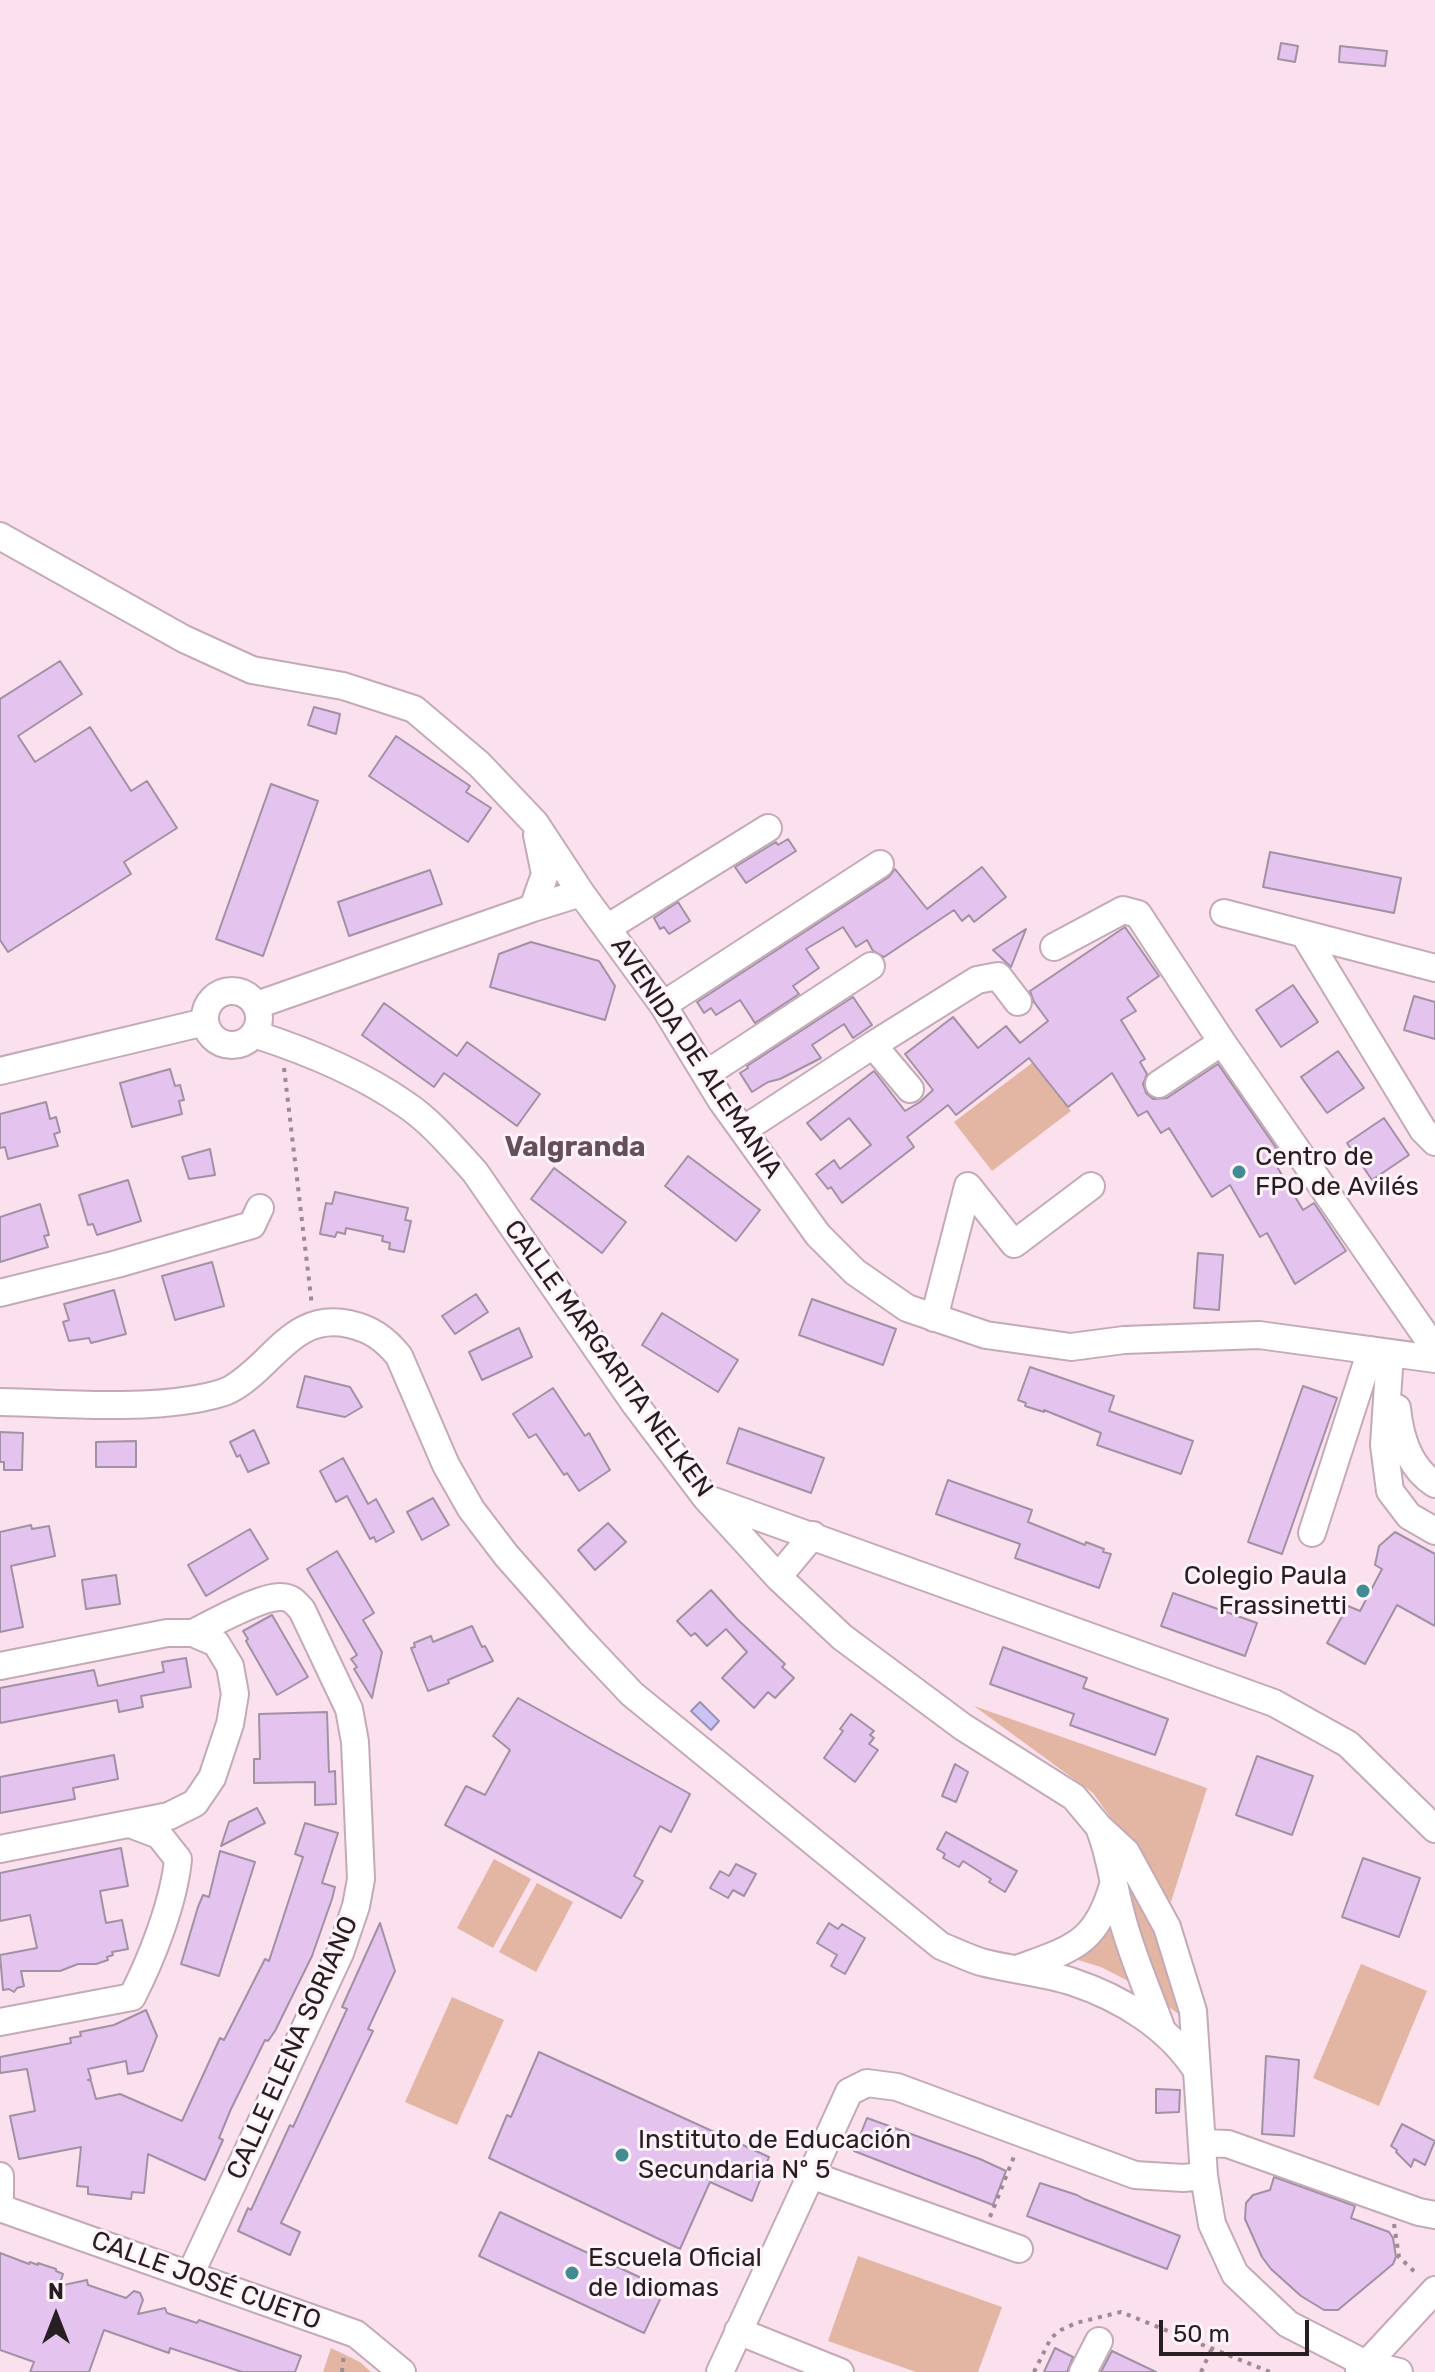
<!DOCTYPE html>
<meta charset="utf-8">
<style>
body{margin:0}
#map{position:relative;width:1435px;height:2372px;overflow:hidden;background:#fbe0ed;font-family:Rubik,sans-serif}
canvas{display:block}
.north{position:absolute;left:16px;top:2276px;width:80px;height:80px;-webkit-text-stroke:6px #fef3f8;paint-order:stroke;rotate:0deg;font-size:22px;font-weight:700;line-height:32px;text-align:center;color:#271e22}
.north::after{content:'';display:block;margin:auto;width:28px;height:36px;background:#271e22;clip-path:polygon(50% 0,100% 100%,50% 72%,0 100%)}
.scale{position:absolute;left:1159px;top:2320px;width:150px;height:36px;box-sizing:border-box;border:4px solid #271e22;border-top:0;padding-left:10px;font-size:24px;line-height:28px;white-space:nowrap;color:#271e22;-webkit-text-stroke:6px #fef3f8;paint-order:stroke}
</style>
<div id="map">
<canvas width="1435" height="2372"></canvas>
<div class="north">N</div>
<div class="scale">50 m</div>
</div>
<script>
const ctx = document.querySelector('canvas').getContext('2d');
ctx.lineJoin = 'round';
function fill(path, color) {
  ctx.fillStyle = color;
  ctx.fill(path, 'evenodd');
}
function trace(path, color, width, dash) {
  ctx.strokeStyle = color;
  ctx.lineWidth = width;
  ctx.lineCap = dash ? 'butt' : 'round';
  ctx.setLineDash(dash || []);
  ctx.stroke(path);
}
function label(font, color, halo, rows, align = 'center') {
  ctx.font = font + ' Rubik,sans-serif';
  ctx.lineWidth = 6;
  ctx.setLineDash([]);
  ctx.textBaseline = 'middle';
  ctx.strokeStyle = halo;
  ctx.fillStyle = color;
  for (const [text, x, y, turn = 0] of rows) {
    ctx.save();
    ctx.translate(x, y);
    ctx.rotate((+turn || 0) * Math.PI / 180);
    ctx.textAlign = isNaN(turn) ? turn : align;
    if (halo) ctx.strokeText(text, 0, 0);
    ctx.fillText(text, 0, 0);
    ctx.restore();
  }
}
const green = new Path2D(`
 M 1032,1063 L 1071,1111 L 992,1171 L 954,1122 Z
 M 974,1706 L 1207,1788 L 1171,1902 L 1093,1793 Z
 M 494,1859 L 531,1879 L 493,1948 L 457,1928 Z
 M 1117,1868 L 1138,1887 L 1160,1934 L 1187,2020 L 1156,1998 Z
 M 537,1883 L 573,1902 L 536,1972 L 499,1952 Z
 M 1112,1910 L 1134,1984 L 1101,1967 L 1068,1957 Z
 M 1361,1964 L 1427,1991 L 1379,2106 L 1313,2078 Z
 M 452,1997 L 504,2020 L 457,2125 L 405,2102 Z
 M 858,2256 L 1002,2307 L 978,2372 L 916,2372 L 828,2341 Z
 M 331,2348 L 360,2362 L 371,2372 L 323,2372 Z`);
const water = new Path2D(`
 M 700,1702 L 719,1721 L 711,1730 L 691,1711 Z`);
const building = new Path2D(`
 M 1281,43 L 1298,46 L 1295,62 L 1278,59 Z
 M 1340,46 L 1387,51 L 1385,66 L 1339,62 Z
 M 60,661 L 82,694 L 18,736 L 35,762 L 90,727 L 131,791 L 147,781 L 177,828 L 124,862 L 131,874 L 8,952 L 0,940 L 0,699 Z
 M 314,707 L 340,714 L 336,734 L 308,725 Z
 M 396,736 L 470,786 L 466,792 L 491,808 L 468,842 L 369,776 Z
 M 271,784 L 318,801 L 263,956 L 216,939 Z
 M 788,839 L 796,851 L 746,883 L 735,867 L 776,842 L 778,845 Z
 M 1270,852 L 1401,878 L 1394,913 L 1263,887 Z
 M 982,867 L 1006,897 L 974,922 L 969,915 L 962,921 L 954,910 L 884,957 L 873,951 L 867,940 L 856,947 L 843,927 L 806,949 L 819,968 L 793,986 L 799,994 L 755,1023 L 740,1000 L 716,1015 L 711,1008 L 704,1013 L 697,1002 L 889,877 L 895,869 L 927,909 Z
 M 430,870 L 442,904 L 349,936 L 338,902 Z
 M 678,902 L 690,921 L 669,934 L 664,927 L 660,929 L 654,918 Z
 M 1125,927 L 1159,976 L 1127,998 L 1136,1011 L 1121,1020 L 1145,1059 L 1140,1062 L 1147,1074 L 1143,1084 L 1146,1093 L 1153,1099 L 1167,1098 L 1218,1064 L 1281,1155 L 1273,1160 L 1303,1210 L 1314,1203 L 1346,1251 L 1295,1284 L 1267,1233 L 1260,1237 L 1230,1185 L 1212,1197 L 1169,1128 L 1161,1133 L 1147,1111 L 1138,1116 L 1112,1073 L 1068,1107 L 1029,1058 L 956,1115 L 948,1105 L 907,1137 L 914,1147 L 842,1203 L 831,1187 L 828,1189 L 816,1174 L 834,1160 L 840,1169 L 871,1145 L 849,1118 L 821,1140 L 807,1123 L 874,1071 L 905,1111 L 920,1102 L 933,1090 L 905,1054 L 953,1017 L 978,1048 L 1006,1026 L 1020,1043 L 1048,1021 L 1034,1002 L 1030,991 Z
 M 1026,929 L 1011,967 L 993,950 Z
 M 531,942 L 599,961 L 615,986 L 605,1020 L 490,987 L 499,954 Z
 M 1293,985 L 1318,1022 L 1281,1047 L 1256,1010 Z
 M 1414,996 L 1435,1002 L 1435,1039 L 1404,1030 Z
 M 853,997 L 872,1025 L 853,1038 L 844,1024 L 812,1045 L 821,1058 L 780,1079 L 768,1082 L 752,1092 L 740,1073 L 748,1068 L 747,1066 Z
 M 384,1003 L 457,1056 L 467,1042 L 540,1094 L 517,1126 L 444,1073 L 434,1087 L 362,1035 Z
 M 1338,1051 L 1364,1088 L 1327,1113 L 1301,1077 Z
 M 170,1069 L 175,1086 L 180,1085 L 184,1100 L 179,1101 L 182,1114 L 132,1127 L 120,1083 Z
 M 46,1102 L 50,1119 L 56,1117 L 60,1132 L 54,1134 L 58,1146 L 8,1159 L 5,1147 L 0,1148 L 0,1114 Z
 M 1384,1118 L 1409,1155 L 1372,1180 L 1347,1143 Z
 M 210,1149 L 215,1175 L 189,1179 L 182,1157 Z
 M 688,1156 L 760,1210 L 736,1241 L 665,1186 Z
 M 554,1168 L 626,1222 L 602,1253 L 531,1199 Z
 M 128,1180 L 141,1221 L 97,1235 L 93,1224 L 88,1225 L 79,1195 Z
 M 335,1192 L 408,1208 L 405,1220 L 411,1221 L 404,1252 L 389,1249 L 390,1243 L 382,1241 L 383,1236 L 346,1228 L 345,1234 L 337,1232 L 335,1237 L 320,1234 L 326,1203 L 332,1204 Z
 M 40,1204 L 49,1235 L 44,1236 L 48,1247 L 0,1262 L 0,1217 Z
 M 1198,1253 L 1223,1255 L 1219,1310 L 1194,1308 Z
 M 212,1262 L 224,1306 L 175,1320 L 162,1276 Z
 M 114,1290 L 126,1334 L 91,1343 L 89,1338 L 69,1341 L 63,1322 L 69,1320 L 64,1304 Z
 M 476,1294 L 488,1312 L 455,1334 L 442,1316 Z
 M 812,1299 L 896,1329 L 883,1365 L 799,1335 Z
 M 662,1313 L 738,1360 L 718,1392 L 642,1345 Z
 M 519,1328 L 532,1357 L 482,1380 L 469,1352 Z
 M 1030,1367 L 1114,1396 L 1109,1411 L 1193,1441 L 1181,1474 L 1097,1445 L 1101,1433 L 1044,1410 L 1044,1412 L 1025,1406 L 1026,1403 L 1018,1400 Z
 M 305,1376 L 350,1387 L 362,1407 L 345,1417 L 297,1407 Z
 M 1303,1386 L 1337,1398 L 1282,1554 L 1248,1542 Z
 M 553,1388 L 585,1436 L 589,1433 L 610,1470 L 579,1491 L 567,1473 L 564,1475 L 536,1434 L 529,1438 L 513,1414 Z
 M 739,1428 L 824,1458 L 811,1493 L 727,1463 Z
 M 254,1430 L 269,1463 L 248,1472 L 240,1455 L 237,1457 L 230,1442 Z
 M 0,1432 L 23,1433 L 22,1470 L 4,1470 L 4,1462 L 0,1462 Z
 M 136,1441 L 136,1467 L 96,1467 L 96,1442 Z
 M 343,1458 L 368,1504 L 376,1499 L 394,1532 L 376,1542 L 374,1537 L 370,1539 L 347,1496 L 336,1502 L 320,1471 Z
 M 948,1480 L 1032,1510 L 1028,1522 L 1085,1545 L 1086,1542 L 1104,1549 L 1103,1552 L 1111,1554 L 1099,1588 L 1015,1558 L 1020,1544 L 936,1514 Z
 M 433,1498 L 449,1525 L 422,1540 L 407,1512 Z
 M 608,1523 L 626,1542 L 595,1570 L 578,1550 Z
 M 31,1525 L 32,1529 L 49,1526 L 55,1556 L 11,1566 L 23,1627 L 0,1632 L 0,1532 Z
 M 250,1529 L 268,1559 L 206,1596 L 188,1565 Z
 M 1395,1532 L 1435,1554 L 1435,1626 L 1397,1605 L 1365,1664 L 1327,1643 L 1348,1606 L 1360,1611 L 1382,1569 L 1375,1565 L 1379,1546 Z
 M 337,1551 L 374,1613 L 363,1620 L 382,1652 L 372,1698 L 354,1669 L 357,1667 L 351,1659 L 357,1655 L 307,1569 Z
 M 116,1575 L 120,1604 L 86,1609 L 82,1580 Z
 M 711,1590 L 737,1619 L 785,1664 L 782,1667 L 794,1678 L 775,1698 L 768,1692 L 754,1708 L 722,1678 L 747,1652 L 726,1629 L 707,1646 L 695,1633 L 691,1636 L 677,1621 Z
 M 1173,1593 L 1257,1623 L 1245,1656 L 1161,1626 Z
 M 272,1615 L 308,1677 L 277,1695 L 246,1641 L 248,1639 L 243,1631 Z
 M 472,1626 L 482,1647 L 485,1646 L 493,1661 L 448,1680 L 449,1683 L 428,1691 L 411,1648 L 415,1647 L 414,1643 L 431,1636 L 433,1642 Z
 M 1003,1647 L 1087,1678 L 1083,1688 L 1168,1719 L 1155,1755 L 1070,1725 L 1074,1714 L 990,1684 Z
 M 186,1658 L 191,1687 L 141,1696 L 143,1707 L 119,1712 L 117,1700 L 0,1723 L 0,1688 L 94,1670 L 98,1686 L 164,1672 L 162,1662 Z
 M 518,1698 L 690,1794 L 671,1832 L 660,1826 L 634,1876 L 643,1881 L 621,1918 L 445,1825 L 466,1786 L 485,1795 L 510,1750 L 493,1736 Z
 M 327,1712 L 329,1772 L 335,1771 L 336,1804 L 315,1805 L 315,1782 L 254,1783 L 254,1759 L 260,1759 L 259,1714 Z
 M 851,1714 L 874,1731 L 870,1735 L 874,1738 L 869,1744 L 878,1750 L 855,1782 L 824,1758 L 843,1731 L 840,1729 Z
 M 114,1755 L 118,1779 L 73,1788 L 75,1799 L 0,1813 L 0,1777 Z
 M 1257,1756 L 1313,1776 L 1292,1835 L 1236,1815 Z
 M 955,1764 L 968,1772 L 956,1802 L 942,1796 Z
 M 257,1808 L 265,1823 L 221,1846 L 229,1822 Z
 M 305,1823 L 338,1833 L 322,1883 L 335,1887 L 332,1899 L 312,1956 L 275,2031 L 268,2041 L 265,2040 L 231,2109 L 219,2138 L 223,2140 L 205,2180 L 148,2154 L 144,2193 L 132,2192 L 131,2199 L 88,2194 L 88,2187 L 77,2186 L 81,2147 L 19,2159 L 10,2116 L 35,2111 L 27,2069 L 0,2073 L 0,2057 L 71,2043 L 70,2038 L 81,2036 L 80,2032 L 114,2025 L 146,2010 L 157,2036 L 143,2071 L 128,2074 L 126,2061 L 88,2069 L 91,2079 L 88,2080 L 91,2081 L 96,2099 L 120,2094 L 182,2121 L 220,2038 L 224,2040 L 265,1959 L 269,1961 L 303,1857 L 295,1854 Z
 M 946,1832 L 1017,1871 L 1005,1892 L 989,1882 L 991,1879 L 963,1861 L 959,1867 L 943,1858 L 945,1854 L 937,1849 Z
 M 121,1848 L 128,1886 L 100,1891 L 106,1923 L 122,1920 L 128,1949 L 112,1952 L 113,1955 L 107,1957 L 108,1960 L 96,1964 L 78,1964 L 60,1971 L 21,1971 L 24,1986 L 17,1988 L 14,1992 L 9,1989 L 3,1990 L 0,1955 L 37,1948 L 30,1915 L 0,1921 L 0,1873 Z
 M 220,1851 L 255,1862 L 219,1976 L 181,1964 L 198,1907 L 203,1895 L 209,1897 Z
 M 1363,1858 L 1420,1878 L 1399,1937 L 1342,1917 Z
 M 736,1864 L 756,1874 L 744,1896 L 733,1890 L 728,1898 L 710,1888 L 720,1871 L 729,1876 Z
 M 380,1923 L 395,1971 L 368,2029 L 373,2031 L 281,2223 L 300,2232 L 290,2255 L 238,2231 L 248,2208 L 251,2210 L 290,2125 L 293,2127 L 347,2009 L 342,2007 Z
 M 829,1923 L 838,1929 L 842,1924 L 865,1938 L 845,1974 L 831,1966 L 837,1955 L 817,1943 Z
 M 539,2052 L 769,2157 L 752,2201 L 710,2182 L 680,2249 L 489,2158 L 507,2115 L 511,2117 Z
 M 1266,2056 L 1299,2060 L 1294,2136 L 1262,2134 Z
 M 1156,2089 L 1180,2090 L 1179,2112 L 1156,2113 Z
 M 867,2118 L 980,2159 L 1006,2171 L 993,2205 L 854,2151 Z
 M 1402,2124 L 1435,2141 L 1425,2165 L 1414,2159 L 1411,2167 L 1396,2152 L 1397,2150 L 1391,2146 Z
 M 1274,2177 L 1355,2206 L 1351,2218 L 1389,2232 L 1393,2238 L 1396,2257 L 1393,2264 L 1338,2310 L 1324,2310 L 1301,2296 L 1271,2269 L 1262,2257 L 1245,2219 L 1246,2203 L 1253,2195 L 1270,2190 Z
 M 1040,2183 L 1077,2195 L 1084,2199 L 1180,2236 L 1167,2269 L 1027,2216 Z
 M 500,2212 L 665,2289 L 644,2333 L 479,2256 Z
 M 0,2253 L 29,2264 L 30,2262 L 38,2265 L 38,2263 L 56,2269 L 56,2271 L 63,2274 L 59,2286 L 87,2280 L 88,2285 L 126,2298 L 134,2291 L 140,2293 L 143,2300 L 138,2314 L 165,2308 L 167,2313 L 197,2323 L 199,2320 L 301,2356 L 295,2372 L 242,2372 L 170,2348 L 169,2353 L 104,2330 L 89,2372 L 30,2372 L 34,2362 L 0,2350 Z
 M 1055,2348 L 1073,2357 L 1067,2372 L 1044,2372 Z
 M 1112,2351 L 1156,2372 L 1101,2372 Z`);
const path = new Path2D(`
 M 284,1068 L 312,1306
 M 990,2217 L 1015,2154
 M 1394,2224 L 1399,2257 L 1418,2275
 M 342,2372 L 344,2353
 M 1034,2372 L 1051,2338 L 1061,2330 L 1076,2323 L 1121,2312 L 1270,2372
 M 1201,2372 L 1212,2348`);
const minor = new Path2D(`
 M 0,536 L 184,639 L 252,670 L 343,686 L 414,709 L 479,764 L 535,823 L 581,893 L 663,1005 L 721,1100 L 818,1235 L 855,1272 L 907,1308 L 986,1335 L 1071,1347 L 1124,1340 L 1259,1335 L 1435,1359
 M 533,908 L 545,874 L 537,835
 M 1224,913 L 1435,968
 M 607,928 L 768,828
 M 1304,934 L 1423,1130 L 1435,1142
 M 1054,947 L 1123,910 L 1138,914 L 1222,1042 L 1435,1349
 M205 1018a27 27 0 1 1 54 0a27 27 0 1 1-54 0Z
 M 257,1005 L 533,908 L 581,893
 M 663,1005 L 880,864
 M 254,1034 C 307,1051 359,1072 405,1104 C 432,1122 453,1148 475,1172 L 635,1404 L 706,1498 L 778,1577 L 842,1637 L 963,1727 L 1074,1797 L 1099,1827 L 1126,1852 L 1167,1927 L 1193,2011 L 1204,2176 L 1212,2224 L 1235,2274 L 1288,2324 L 1366,2364 L 1399,2372
 M 873,1045 L 977,980 L 998,976 L 1018,1002
 M 0,1071 L 205,1022
 M 706,1074 L 871,966
 M 1159,1084 L 1222,1042
 M 743,1130 L 873,1045 L 910,1089
 M 0,1293 L 117,1264 L 252,1225 L 260,1208
 M 934,1318 L 968,1186 L 1014,1244 L 1091,1186
 M 1390,1353 L 1384,1445 L 1390,1491 L 1409,1516 L 1435,1531
 M 0,1402 C 64,1403 133,1410 196,1399 C 207,1397 222,1394 231,1389 C 274,1365 292,1312 349,1324 C 371,1329 384,1338 399,1356 L 446,1465 L 471,1509 L 506,1555 L 580,1639 L 632,1694 L 941,1946 C 954,1951 968,1958 981,1962 C 1011,1970 1043,1972 1073,1982 C 1121,1998 1169,2027 1197,2071
 M 1397,1408 C 1400,1437 1409,1468 1435,1484
 M 711,1500 L 1274,1703 L 1348,1744 L 1435,1829
 M 1312,1533 L 1371,1350
 M 778,1577 L 813,1535
 M 0,1666 L 167,1633 L 193,1633 L 216,1643 L 230,1666 L 235,1694 L 230,1724 L 212,1778 L 195,1803 L 169,1816 L 0,1849
 M 1100,1830 C 1111,1858 1113,1885 1121,1914 C 1131,1954 1148,1991 1162,2030
 M 1017,1969 C 1071,1949 1096,1945 1113,1885
 M 0,2022 L 132,1997 C 152,1958 174,1902 178,1859 L 159,1835 L 130,1824
 M 1202,2143 L 1228,2144 L 1419,2212 L 1435,2215
 M 811,2175 L 849,2092 L 867,2083 L 897,2087 L 1135,2175 L 1183,2178 L 1204,2176
 M 0,2176 L 0,2200
 M 0,2208 L 356,2334 L 402,2372
 M 190,2275 L 340,1953 L 356,1906 L 361,1879 L 355,1742 L 349,1709 L 302,1610 C 296,1603 291,1597 281,1597 C 261,1596 213,1623 193,1633
 M 738,2331 L 840,2372
 M 720,2372 L 811,2175 L 1019,2249
 M 1083,2372 L 1099,2341
 M 1359,2372 L 1435,2290`);
const markers = [
 [1239,1172,8,"#438b92"],
 [1363,1591,8,"#438b92"],
 [622,2155,8,"#438b92"],
 [572,2273,8,"#438b92"]
];
const streetNames = [
 ["AVENIDA DE ALEMANIA",696,1058,56],
 ["CALLE MARGARITA NELKEN",608,1359,54],
 ["CALLE ELENA SORIANO",293,2048,-66],
 ["CALLE JOSÉ CUETO",206,2281,20]
];
const poiNames = [
 ["Centro de",1255,1157],
 ["FPO de Avilés",1255,1187],
 ["Colegio Paula",1347,1576,"right"],
 ["Frassinetti",1347,1606,"right"],
 ["Instituto de Educación",638,2140],
 ["Secundaria Nº 5",638,2170],
 ["Escuela Oficial",588,2258],
 ["de Idiomas",588,2288]
];
const neighbourhoodNames = [
 ["Valgranda",575,1148]
];
fill(green, '#e3b6a3');
fill(water, '#cac4f4');
trace(water, '#9992b5', 2);
fill(building, '#e4c4ee');
trace(building, '#a191a5', 2);
trace(minor, '#c4aab7', 30);
trace(path, '#9d8a93', 4, [4, 6]);
trace(minor, '#fff', 26);
for (const [x, y, r, color] of markers) {
  const dot = new Path2D();
  dot.arc(x, y, r, 0, 2 * Math.PI);
  ctx.fillStyle = color;
  ctx.fill(dot);
  trace(dot, '#fef3f8', 3);
}
label('26px', '#271e22', '#fef3f8', streetNames);
label('26px', '#271e22', '#fef3f8', poiNames, 'left');
label('bold 28px', '#654f5a', '#fef3f8', neighbourhoodNames);
</script>
